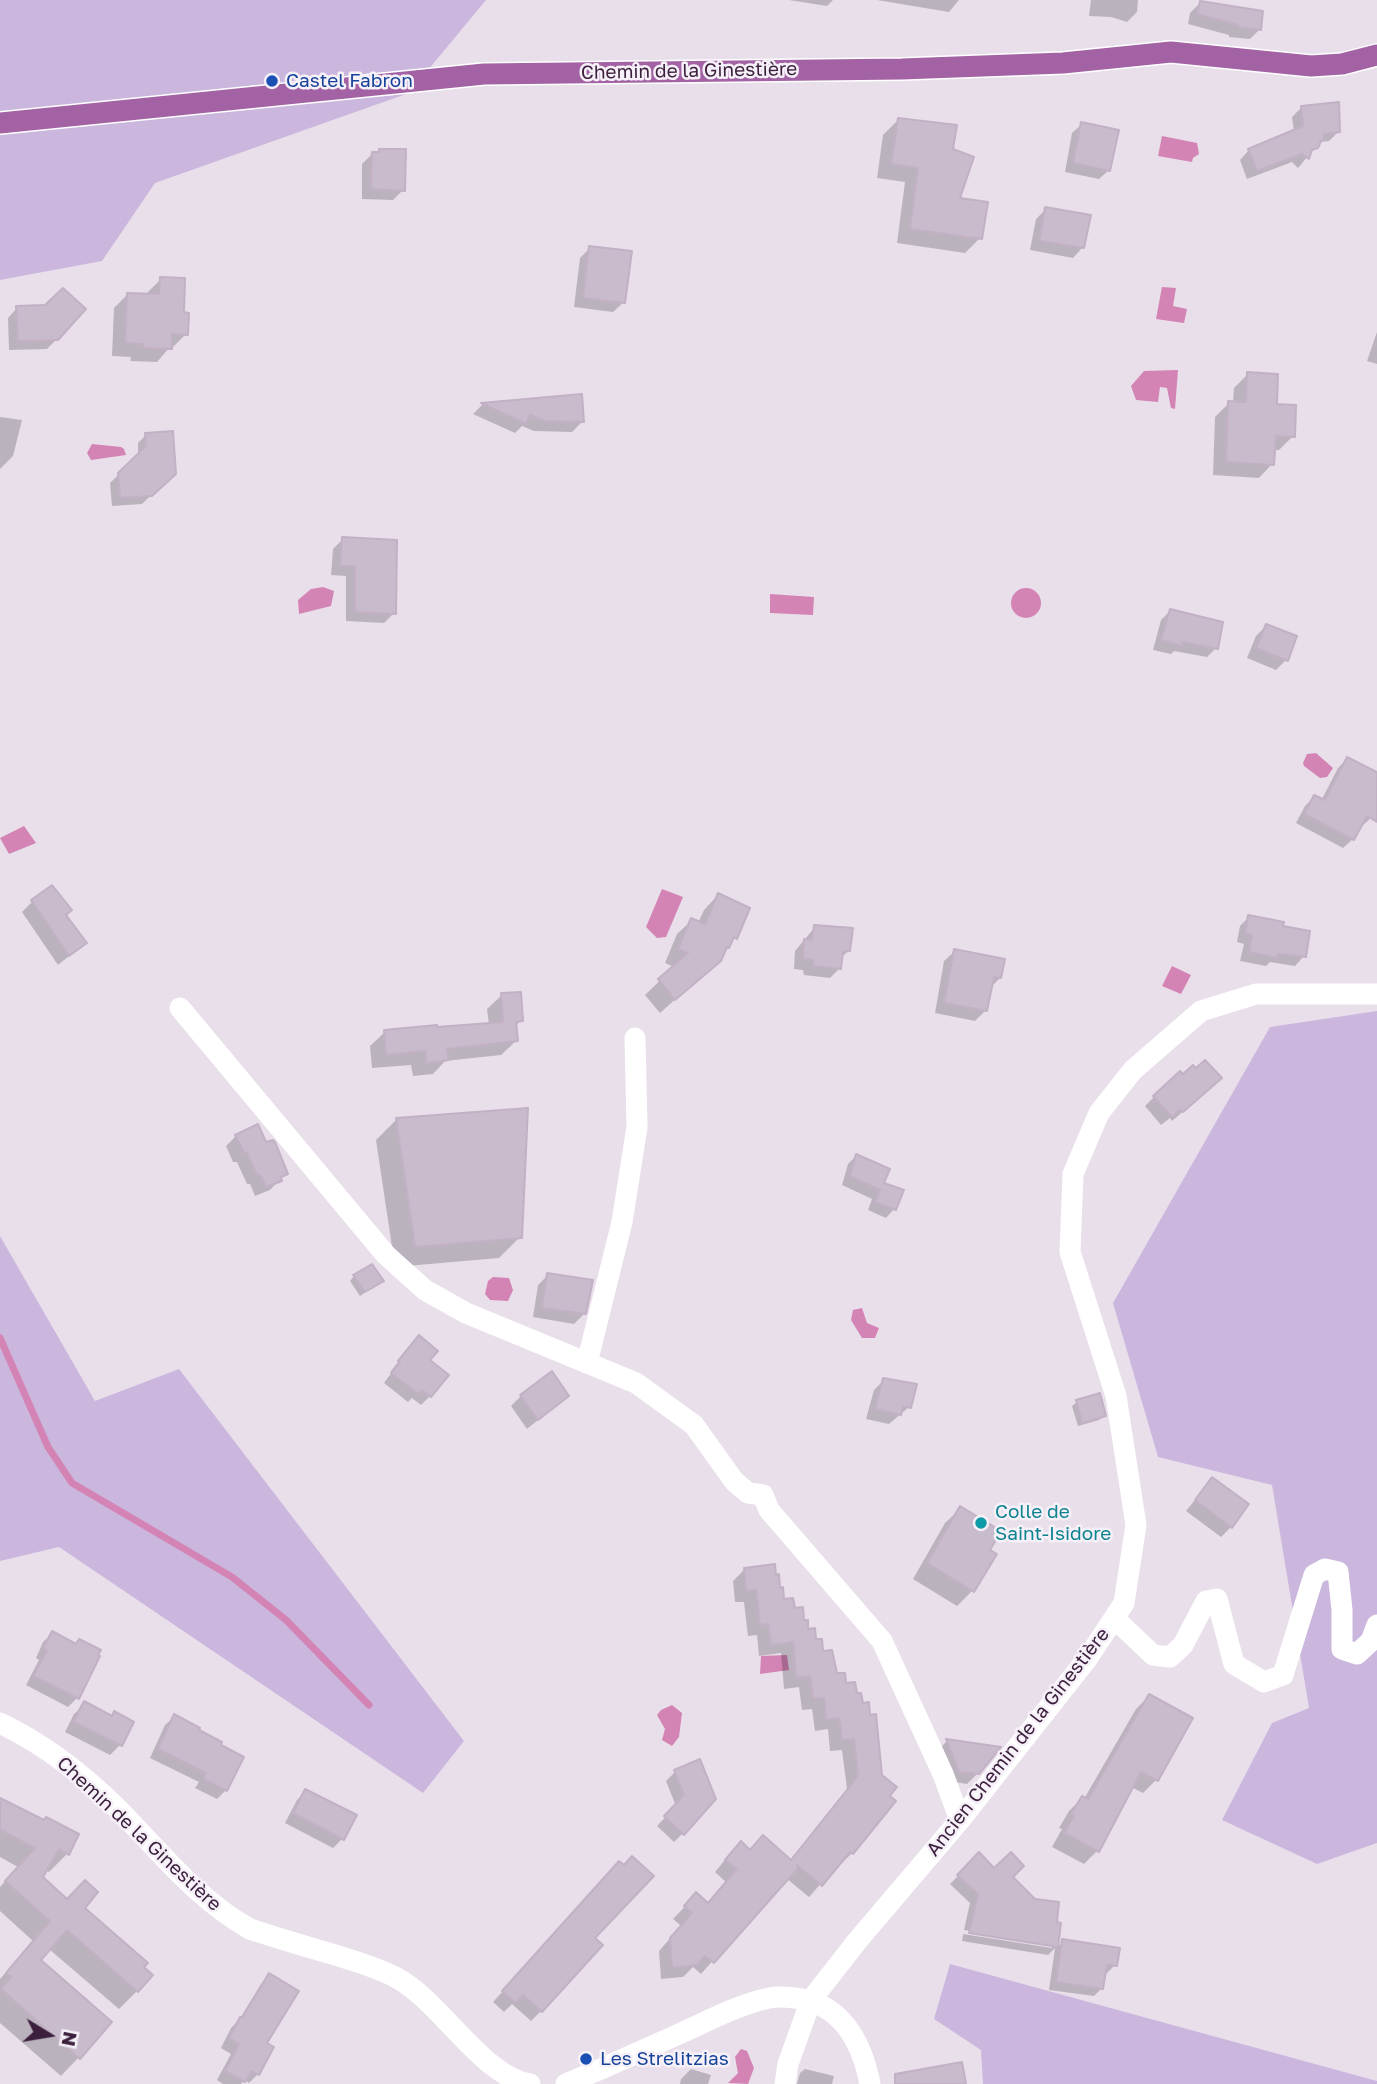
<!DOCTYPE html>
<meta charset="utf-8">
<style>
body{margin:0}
#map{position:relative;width:1377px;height:2084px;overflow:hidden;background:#e9dfeb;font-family:"Golos Text",sans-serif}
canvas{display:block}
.north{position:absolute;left:14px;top:2000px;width:70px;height:70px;-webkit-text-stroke:5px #f6f0f8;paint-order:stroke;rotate:101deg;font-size:19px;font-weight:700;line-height:28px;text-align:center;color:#3b1f3c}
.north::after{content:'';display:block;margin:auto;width:24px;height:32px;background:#3b1f3c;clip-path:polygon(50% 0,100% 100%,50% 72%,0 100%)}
</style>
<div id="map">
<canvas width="1377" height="2084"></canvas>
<div class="north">N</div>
</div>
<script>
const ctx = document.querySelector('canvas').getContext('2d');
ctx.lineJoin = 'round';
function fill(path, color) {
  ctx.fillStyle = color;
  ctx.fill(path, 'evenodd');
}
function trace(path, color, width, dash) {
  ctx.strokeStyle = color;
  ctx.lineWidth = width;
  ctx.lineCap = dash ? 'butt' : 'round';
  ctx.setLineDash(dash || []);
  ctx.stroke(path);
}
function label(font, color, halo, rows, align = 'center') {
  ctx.font = font + ' "Golos Text",sans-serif';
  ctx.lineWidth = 5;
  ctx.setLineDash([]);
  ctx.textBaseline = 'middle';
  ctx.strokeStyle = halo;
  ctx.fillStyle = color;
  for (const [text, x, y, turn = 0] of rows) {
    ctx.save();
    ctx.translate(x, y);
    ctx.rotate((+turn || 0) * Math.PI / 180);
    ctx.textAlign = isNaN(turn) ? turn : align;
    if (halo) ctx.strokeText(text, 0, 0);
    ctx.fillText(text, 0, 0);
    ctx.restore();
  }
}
const green = new Path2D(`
 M 0,0 L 486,0 L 409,93 L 155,183 L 102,261 L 0,280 Z
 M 1377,1011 L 1377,1843 L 1317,1864 L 1222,1820 L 1272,1723 L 1309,1708 L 1272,1485 L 1158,1457 L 1113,1303 L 1270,1027 Z
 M 0,1236 L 95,1401 L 179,1369 L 464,1741 L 423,1793 L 59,1547 L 0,1561 Z
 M 950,1964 L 1377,2081 L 1377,2084 L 983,2084 L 981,2050 L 934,2019 Z`);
const water = new Path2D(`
 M 1162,136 L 1197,143 L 1199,154 L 1193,158 L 1192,162 L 1158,156 Z
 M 1162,287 L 1176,288 L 1173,306 L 1187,309 L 1184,323 L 1156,319 Z
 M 1178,370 L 1175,409 L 1171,408 L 1167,388 L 1160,387 L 1158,402 L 1136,400 L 1131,386 L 1144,371 Z
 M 92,444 L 121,447 L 124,449 L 126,455 L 91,460 L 87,453 Z
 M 323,587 L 334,591 L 331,606 L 299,614 L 298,600 L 311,589 Z
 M1011 603a15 15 0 1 1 30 0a15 15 0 1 1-30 0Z
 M 770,594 L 814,597 L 813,615 L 770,613 Z
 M 1316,753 L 1333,768 L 1327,777 L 1320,778 L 1304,766 L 1303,763 L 1307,754 Z
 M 24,826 L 36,843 L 9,854 L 0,838 Z
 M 662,889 L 683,897 L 666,937 L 657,938 L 646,927 Z
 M 1172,966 L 1191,975 L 1181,994 L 1162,986 Z
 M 493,1277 L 509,1278 L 513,1290 L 508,1301 L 490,1300 L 485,1294 L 488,1281 Z
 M 862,1308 L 867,1323 L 879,1328 L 875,1338 L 862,1338 L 851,1320 L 853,1310 Z
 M 787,1655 L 789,1670 L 760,1674 L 761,1656 Z
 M 672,1705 L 682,1713 L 679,1737 L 672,1746 L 662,1740 L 665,1729 L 657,1715 L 661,1710 Z
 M 741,2049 L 747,2051 L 754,2068 L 748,2084 L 728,2083 L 738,2073 L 735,2057 Z`);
const shadow = new Path2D(`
 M 789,0 L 833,0 L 827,6 Z
 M 877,0 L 959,0 L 949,12 Z
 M 1091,0 L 1138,0 L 1137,12 L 1127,22 L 1111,17 L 1089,16 Z
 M 1200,3 L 1260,29 L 1250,39 L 1229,37 L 1229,35 L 1188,24 L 1190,13 Z
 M 1302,107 L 1339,131 L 1329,141 L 1320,142 L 1298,168 L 1292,162 L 1247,179 L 1240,160 L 1249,150 L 1294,132 L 1292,117 Z
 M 898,120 L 951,150 L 957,199 L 980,238 L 965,253 L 897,243 L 905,182 L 877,178 L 883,135 Z
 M 1082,124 L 1109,170 L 1099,179 L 1065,172 L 1072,133 Z
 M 379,151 L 403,190 L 393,200 L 362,199 L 362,164 L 372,154 L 376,154 Z
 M 1046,209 L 1083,247 L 1073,258 L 1030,250 L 1036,219 Z
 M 590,248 L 624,302 L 613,312 L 574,307 L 580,258 Z
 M 161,279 L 182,314 L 186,334 L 173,347 L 170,347 L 157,362 L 130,361 L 131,357 L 112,356 L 114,308 L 127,295 L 147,295 L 148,292 Z
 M 17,308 L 57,339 L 47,349 L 9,350 L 8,318 Z
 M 1377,332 L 1377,364 L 1367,361 Z
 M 1248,374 L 1275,405 L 1293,436 L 1279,450 L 1273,450 L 1272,464 L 1259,478 L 1213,475 L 1215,417 L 1229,403 L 1233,403 L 1234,388 Z
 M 580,396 L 582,422 L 572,432 L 534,431 L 522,426 L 515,433 L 473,414 L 482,405 Z
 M 0,417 L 22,420 L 13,456 L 0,469 Z
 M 146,435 L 174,473 L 142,504 L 112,506 L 110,483 L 138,456 L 138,443 Z
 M 343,539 L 394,613 L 384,623 L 346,621 L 346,576 L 331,575 L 333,549 Z
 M 1170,611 L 1216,648 L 1207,657 L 1174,651 L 1171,654 L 1153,650 L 1161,620 Z
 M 1266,626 L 1286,660 L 1276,670 L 1247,658 L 1256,636 Z
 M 1347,759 L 1377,774 L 1377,806 L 1371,818 L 1361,827 L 1360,827 L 1353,839 L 1343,848 L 1296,823 L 1305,806 L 1314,797 L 1321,801 L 1338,768 Z
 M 718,895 L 735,937 L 723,952 L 719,960 L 660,1013 L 645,995 L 674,967 L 665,963 L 677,934 L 692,920 L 698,923 L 704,910 Z
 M 32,902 L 85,943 L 58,965 L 22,912 Z
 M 1249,917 L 1281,927 L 1304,956 L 1295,966 L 1270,962 L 1266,966 L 1240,961 L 1244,944 L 1237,942 L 1240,926 Z
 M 815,927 L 848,951 L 841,958 L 840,968 L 830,978 L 804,975 L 803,970 L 794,969 L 795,951 Z
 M 955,951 L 1000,978 L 990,988 L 986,1010 L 975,1021 L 935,1013 L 944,961 Z
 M 502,995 L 521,1020 L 515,1027 L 516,1041 L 501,1055 L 445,1061 L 433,1074 L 413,1076 L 411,1065 L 372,1068 L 370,1046 L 385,1032 L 489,1025 L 487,1009 Z
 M 1210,1088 L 1172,1121 L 1170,1118 L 1161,1125 L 1145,1106 L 1154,1097 Z
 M 397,1119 L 520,1237 L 499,1258 L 395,1267 L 376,1140 Z
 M 236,1136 L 265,1145 L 286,1173 L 270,1190 L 255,1196 L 250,1184 L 247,1184 L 237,1162 L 233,1162 L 226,1146 Z
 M 856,1156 L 882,1184 L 894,1209 L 886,1218 L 868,1210 L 872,1199 L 842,1185 L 848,1164 Z
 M 548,1275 L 584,1314 L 574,1324 L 533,1317 L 538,1285 Z
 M 354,1276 L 382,1281 L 360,1296 L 350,1281 Z
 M 410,1347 L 428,1360 L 430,1396 L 421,1405 L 412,1398 L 408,1402 L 384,1383 L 392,1372 L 391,1371 Z
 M 551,1374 L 567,1396 L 527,1429 L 511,1406 L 521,1396 Z
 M 884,1380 L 909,1407 L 889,1424 L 866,1419 L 874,1390 Z
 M 1077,1402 L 1104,1415 L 1099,1420 L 1078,1426 L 1072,1406 Z
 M 1212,1479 L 1231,1527 L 1221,1537 L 1186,1511 Z
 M 961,1508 L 988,1551 L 972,1591 L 957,1606 L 913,1579 L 945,1523 Z
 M 745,1569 L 793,1610 L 803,1622 L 836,1675 L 844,1685 L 888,1796 L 894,1801 L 852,1853 L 840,1865 L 838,1864 L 809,1897 L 786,1878 L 701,1974 L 693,1967 L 683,1977 L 661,1979 L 659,1951 L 681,1926 L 673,1919 L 696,1895 L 707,1904 L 726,1882 L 715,1872 L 729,1855 L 749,1851 L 790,1861 L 847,1789 L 842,1750 L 830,1751 L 828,1729 L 815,1731 L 812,1709 L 802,1710 L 799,1687 L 784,1689 L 781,1653 L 759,1656 L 757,1635 L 748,1636 L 744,1602 L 735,1602 L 733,1581 Z
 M 52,1634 L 75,1645 L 79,1641 L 98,1657 L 77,1698 L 68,1707 L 26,1685 L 39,1660 L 36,1658 L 43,1642 Z
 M 1149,1696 L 1190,1719 L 1156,1780 L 1143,1793 L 1131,1787 L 1097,1851 L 1084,1864 L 1052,1847 L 1062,1829 L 1059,1828 L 1069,1811 L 1082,1798 L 1084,1799 L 1136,1709 Z
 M 85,1704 L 111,1717 L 132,1723 L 120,1745 L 110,1755 L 65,1732 L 74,1714 Z
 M 174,1717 L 218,1746 L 226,1790 L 217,1799 L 195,1788 L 199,1782 L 150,1758 L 165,1725 Z
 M 947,1741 L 978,1773 L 967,1784 L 949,1781 L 937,1751 Z
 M 699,1762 L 683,1833 L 674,1842 L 657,1826 L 676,1806 L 666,1781 L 675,1772 Z
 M 306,1791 L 342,1839 L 333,1848 L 285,1823 L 297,1800 Z
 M 0,1800 L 68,1853 L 49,1872 L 45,1870 L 41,1877 L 67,1901 L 82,1908 L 142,1967 L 137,1991 L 119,2009 L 49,1949 L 39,1960 L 79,2057 L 61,2076 L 0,2023 L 0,1979 L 33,1941 L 0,1911 L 0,1887 L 18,1867 L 0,1857 Z
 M 979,1855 L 994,1871 L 1010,1878 L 1059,1924 L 1057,1948 L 1063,1941 L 1115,1965 L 1107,1973 L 1104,1973 L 1102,1988 L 1094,1996 L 1049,1990 L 1055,1948 L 1048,1955 L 962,1941 L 963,1934 L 1052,1948 L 1052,1944 L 964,1930 L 970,1903 L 950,1884 Z
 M 610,1873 L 593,1938 L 541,2011 L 531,2021 L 512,2004 L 504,2012 L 493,2002 Z
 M 270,1975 L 265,2044 L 258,2074 L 249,2083 L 245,2080 L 241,2084 L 223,2084 L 217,2080 L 231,2054 L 221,2048 L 231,2028 L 239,2020 L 261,1984 Z
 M 691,2069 L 711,2075 L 708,2084 L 680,2084 L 681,2079 Z
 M 805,2069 L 834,2076 L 832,2084 L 797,2084 L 800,2073 Z`);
const stream = new Path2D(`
 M 0,1338 L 48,1447 L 72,1483 L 232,1577 L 286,1620 L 369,1705`);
const building = new Path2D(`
 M 1200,1 L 1263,11 L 1261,30 L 1239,27 L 1238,25 L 1197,14 Z
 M 1339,102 L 1340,132 L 1324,134 L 1324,140 L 1321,141 L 1318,148 L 1312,150 L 1309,159 L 1302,154 L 1257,171 L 1248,149 L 1303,126 L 1301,106 Z
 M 898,118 L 957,125 L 953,149 L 974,157 L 960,198 L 988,202 L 982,239 L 910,229 L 918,168 L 891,164 Z
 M 1081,122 L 1119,130 L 1110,171 L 1073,163 Z
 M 379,149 L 406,149 L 405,191 L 371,189 L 372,152 L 379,152 Z
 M 1045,207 L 1091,215 L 1084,248 L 1039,241 Z
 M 589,246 L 632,251 L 625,303 L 583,298 Z
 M 160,277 L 185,278 L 184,312 L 189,313 L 188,335 L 172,334 L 172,349 L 143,348 L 143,344 L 125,343 L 127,293 L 159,294 Z
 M 63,288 L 86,309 L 58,340 L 18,341 L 16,306 L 45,305 Z
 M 1247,372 L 1278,374 L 1277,404 L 1296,405 L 1295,437 L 1276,436 L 1274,465 L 1226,462 L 1228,401 L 1246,402 Z
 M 582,394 L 584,422 L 544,421 L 530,415 L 526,424 L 481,403 Z
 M 173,431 L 176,474 L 152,496 L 120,498 L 118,473 L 146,446 L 145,433 Z
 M 342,537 L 397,540 L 396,614 L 355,612 L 355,566 L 340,566 Z
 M 1170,609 L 1223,622 L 1218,649 L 1183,642 L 1182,646 L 1161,640 Z
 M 1266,624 L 1297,636 L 1288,661 L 1256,648 Z
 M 1347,757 L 1377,772 L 1377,822 L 1367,816 L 1354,840 L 1304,814 L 1314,795 L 1325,800 Z
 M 52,885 L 72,910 L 66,915 L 87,943 L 69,956 L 31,900 Z
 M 718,893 L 750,908 L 737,939 L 734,937 L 729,948 L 727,947 L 721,961 L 675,1000 L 658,979 L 688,953 L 678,949 L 691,918 L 705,924 Z
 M 1248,915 L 1284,922 L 1283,926 L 1310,931 L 1306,957 L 1278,954 L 1277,958 L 1249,952 L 1252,935 L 1245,933 Z
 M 814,925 L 853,928 L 850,951 L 843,952 L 841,969 L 813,966 L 813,960 L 803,959 L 804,939 L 812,940 Z
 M 954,949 L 1005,959 L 1001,978 L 994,977 L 987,1011 L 944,1003 Z
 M 521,992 L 523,1021 L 516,1022 L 518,1041 L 447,1049 L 449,1060 L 427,1063 L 425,1051 L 386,1055 L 384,1030 L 437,1025 L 437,1027 L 503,1022 L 501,993 Z
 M 1205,1060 L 1222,1078 L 1183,1112 L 1180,1110 L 1172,1117 L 1153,1096 L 1180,1071 L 1183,1074 L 1193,1065 L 1196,1068 Z
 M 528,1108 L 522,1238 L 415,1247 L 396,1118 Z
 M 258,1124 L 266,1142 L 273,1140 L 275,1142 L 288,1174 L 281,1177 L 282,1181 L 266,1187 L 260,1175 L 257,1175 L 247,1153 L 244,1153 L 235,1135 Z
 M 856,1154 L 890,1169 L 884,1183 L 904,1190 L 896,1210 L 875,1202 L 880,1190 L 850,1176 Z
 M 372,1264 L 384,1281 L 365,1292 L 353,1275 Z
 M 547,1273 L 593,1280 L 586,1314 L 542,1308 Z
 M 419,1335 L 438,1351 L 430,1360 L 449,1375 L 431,1397 L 422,1390 L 418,1394 L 391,1373 L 400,1362 L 398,1361 Z
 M 552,1371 L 569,1396 L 538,1420 L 520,1395 Z
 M 883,1378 L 917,1384 L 911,1408 L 903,1406 L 901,1415 L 875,1409 Z
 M 1100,1393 L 1106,1416 L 1082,1423 L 1076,1400 Z
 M 1212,1477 L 1249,1504 L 1232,1528 L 1195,1500 Z
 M 960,1506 L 1001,1531 L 990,1550 L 997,1554 L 974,1592 L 927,1563 Z
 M 775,1564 L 776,1575 L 779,1574 L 780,1588 L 783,1587 L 784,1599 L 793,1598 L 795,1608 L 803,1607 L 804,1620 L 808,1620 L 808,1629 L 815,1628 L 816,1639 L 822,1639 L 823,1651 L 832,1650 L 837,1673 L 845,1673 L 846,1683 L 855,1682 L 857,1693 L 861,1693 L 863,1703 L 869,1702 L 870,1715 L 876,1714 L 882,1775 L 897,1787 L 890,1796 L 896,1801 L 853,1854 L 850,1852 L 822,1886 L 797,1865 L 799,1867 L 714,1963 L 705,1956 L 697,1965 L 672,1968 L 670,1938 L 692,1913 L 684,1906 L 696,1892 L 708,1903 L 737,1869 L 725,1860 L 741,1841 L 750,1850 L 763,1835 L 791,1860 L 858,1776 L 854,1739 L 842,1740 L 839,1718 L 826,1720 L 824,1698 L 813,1699 L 810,1676 L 796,1678 L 793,1642 L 771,1645 L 768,1624 L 760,1625 L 756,1590 L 746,1591 L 744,1568 Z
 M 52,1631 L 76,1644 L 79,1639 L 101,1650 L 98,1655 L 100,1656 L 79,1699 L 33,1676 L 47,1651 L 43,1649 Z
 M 1149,1694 L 1193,1718 L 1158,1781 L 1141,1772 L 1099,1852 L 1064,1833 L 1074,1816 L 1071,1814 L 1082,1796 L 1088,1799 Z
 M 84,1701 L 112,1716 L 114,1711 L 134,1722 L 122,1746 L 73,1722 Z
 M 174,1714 L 200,1728 L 199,1730 L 222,1742 L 221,1745 L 244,1757 L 227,1791 L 203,1779 L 206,1773 L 158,1749 Z
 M 946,1739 L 1001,1747 L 979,1774 L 959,1772 Z
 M 700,1759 L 716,1799 L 684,1835 L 664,1816 L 684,1795 L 674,1770 Z
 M 305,1789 L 357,1815 L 344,1840 L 293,1813 Z
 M 0,1798 L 44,1820 L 46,1817 L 79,1834 L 69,1855 L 59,1849 L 43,1877 L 67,1899 L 85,1880 L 98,1892 L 85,1908 L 148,1963 L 144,1967 L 153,1975 L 138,1992 L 67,1930 L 41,1960 L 112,2022 L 80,2059 L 1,1989 L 11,1977 L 6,1973 L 50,1921 L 5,1881 L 35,1848 L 0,1830 Z
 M 979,1852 L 994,1868 L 1011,1852 L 1024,1866 L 1013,1877 L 1035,1899 L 1059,1902 L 1057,1922 L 1061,1923 L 1058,1947 L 969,1933 L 978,1894 L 957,1875 Z
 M 632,1856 L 654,1876 L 595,1938 L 603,1945 L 542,2012 L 523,1995 L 515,2003 L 502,1991 L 619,1861 L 624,1865 Z
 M 1062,1939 L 1120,1948 L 1117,1966 L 1107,1965 L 1103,1989 L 1056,1982 Z
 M 269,1973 L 299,1991 L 267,2043 L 274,2047 L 259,2075 L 252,2071 L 245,2082 L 225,2071 L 239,2044 L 229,2038 L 240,2017 L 242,2018 Z
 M 962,2062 L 966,2084 L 895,2084 L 895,2074 Z`);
const minor = new Path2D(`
 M 180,1008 L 386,1255 L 425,1290 L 466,1313 L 636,1383 L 694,1425 L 734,1481 L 748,1493 L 763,1495 L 769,1510 L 882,1641 L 943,1774 L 960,1820
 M 587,1363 L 622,1222 L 637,1127 L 635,1038
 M 1114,1618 L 1153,1655 L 1170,1657 L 1183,1645 L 1206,1601 L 1217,1599 L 1234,1664 L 1264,1682 L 1283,1675 L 1314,1575 L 1325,1569 L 1338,1572 L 1342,1610 L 1342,1649 L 1357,1654 L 1371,1641 L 1377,1625
 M 0,1723 C 46,1745 84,1775 120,1811 C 161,1853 198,1900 250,1929 C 277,1938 304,1946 332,1954 C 354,1961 377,1967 397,1978 C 441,2002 483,2077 530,2084
 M 566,2084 C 604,2068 641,2051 679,2034 C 708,2021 737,2005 769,1998 C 777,1996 787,1997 795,1998 C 841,2003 862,2042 870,2084
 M 785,2084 L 788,2064 L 811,2000 L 858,1940 L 960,1820 L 1087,1659 L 1124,1603 L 1136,1525 L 1116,1396 L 1070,1252 L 1073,1174 L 1099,1113 L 1133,1070 L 1201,1011 L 1256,994 L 1377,994`);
const major = new Path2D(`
 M 0,123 L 484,74 L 902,69 L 1063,63 L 1171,52 L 1311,66 L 1342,64 L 1377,55`);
const markers = [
 [272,81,7,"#1a4fb4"],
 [981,1523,7,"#0f9aa8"],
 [586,2059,7,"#1a4fb4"]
];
const streetNames = [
 ["Chemin de la Ginestière",689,71,-1],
 ["Ancien Chemin de la Ginestière",1018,1742,-52],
 ["Chemin de la Ginestière",139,1834,43]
];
const transitNames = [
 ["Castel Fabron",286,81],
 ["Les Strelitzias",600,2059]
];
const cultureNames = [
 ["Colle de",995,1512],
 ["Saint-Isidore",995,1534]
];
fill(green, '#cbb7de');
fill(water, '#d384b4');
fill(shadow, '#0003');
trace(stream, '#d384b4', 7);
fill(building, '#c8bbcc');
trace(building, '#c2b1c5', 2);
trace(major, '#fff', 24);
trace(minor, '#fff', 21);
trace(major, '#a262a3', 21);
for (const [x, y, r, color] of markers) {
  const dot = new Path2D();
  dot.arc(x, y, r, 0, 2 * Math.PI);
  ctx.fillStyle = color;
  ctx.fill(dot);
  trace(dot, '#f6f0f8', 2.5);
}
label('19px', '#3b1f3c', '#f6f0f8', streetNames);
label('19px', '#164399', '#f6f0f8', transitNames, 'left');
label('19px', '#0d838f', '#f6f0f8', cultureNames, 'left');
</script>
